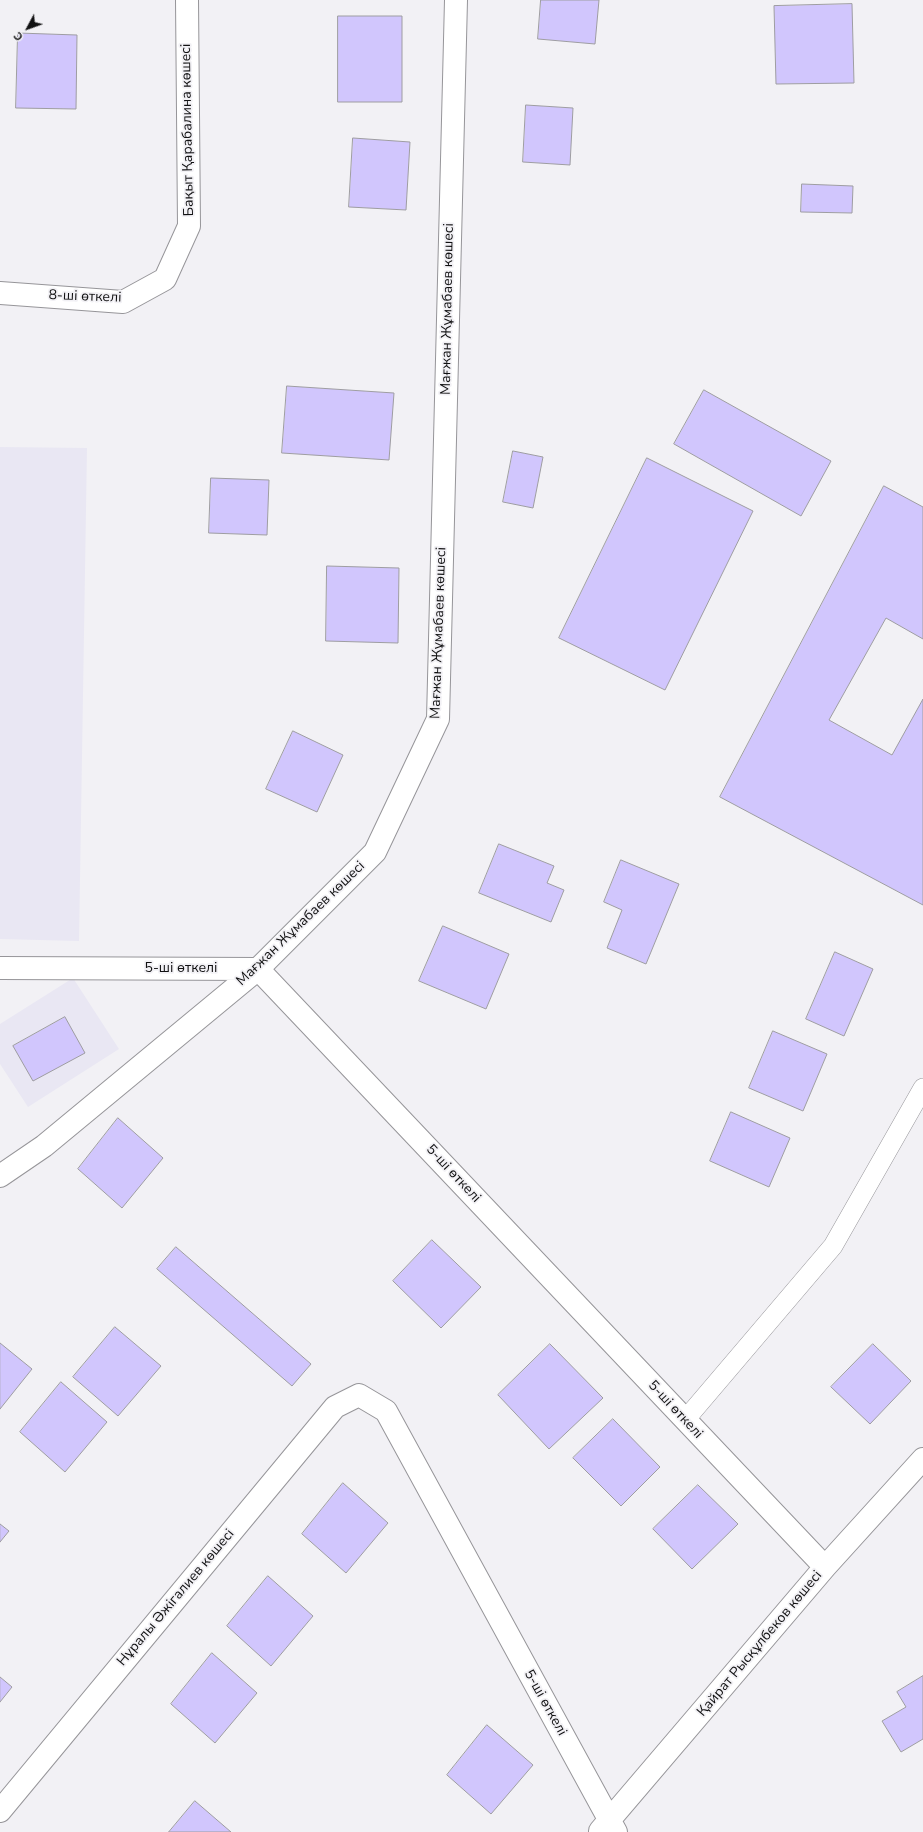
<!DOCTYPE html>
<meta charset="utf-8">
<style>
body{margin:0}
#map{position:relative;width:923px;height:1832px;overflow:hidden;background:#f2f1f5;font-family:"Nunito Sans",sans-serif}
canvas{display:block}
.north{position:absolute;left:8px;top:8px;width:40px;height:40px;-webkit-text-stroke:3px #f2f1f5;paint-order:stroke;rotate:229deg;font-size:11px;font-weight:700;line-height:16px;text-align:center;color:#111112}
.north::after{content:'';display:block;margin:auto;width:14px;height:18px;background:#111112;clip-path:polygon(50% 0,100% 100%,50% 72%,0 100%)}
</style>
<div id="map">
<canvas width="923" height="1832"></canvas>
<div class="north">С</div>
</div>
<script>
const ctx = document.querySelector('canvas').getContext('2d');
ctx.lineJoin = 'round';
function fill(path, color) {
  ctx.fillStyle = color;
  ctx.fill(path, 'evenodd');
}
function trace(path, color, width, dash) {
  ctx.strokeStyle = color;
  ctx.lineWidth = width;
  ctx.lineCap = dash ? 'butt' : 'round';
  ctx.setLineDash(dash || []);
  ctx.stroke(path);
}
function label(font, color, halo, rows, align = 'center') {
  ctx.font = font + ' "Nunito Sans",sans-serif';
  ctx.lineWidth = 3.5;
  ctx.setLineDash([]);
  ctx.textBaseline = 'middle';
  ctx.strokeStyle = halo;
  ctx.fillStyle = color;
  for (const [text, x, y, turn = 0] of rows) {
    ctx.save();
    ctx.translate(x, y);
    ctx.rotate((+turn || 0) * Math.PI / 180);
    ctx.textAlign = isNaN(turn) ? turn : align;
    if (halo) ctx.strokeText(text, 0, 0);
    ctx.fillText(text, 0, 0);
    ctx.restore();
  }
}
const built = new Path2D(`
 M 0,447 L 87,448 L 79,941 L 0,939 Z
 M 73,978 L 119,1049 L 28,1107 L 0,1064 L 0,1024 Z`);
const building = new Path2D(`
 M 541,0 L 599,0 L 595,44 L 538,39 Z
 M 852,4 L 854,83 L 776,84 L 774,6 Z
 M 338,16 L 402,16 L 402,102 L 338,102 Z
 M 18,33 L 77,35 L 76,109 L 16,108 Z
 M 526,105 L 573,108 L 570,165 L 523,162 Z
 M 353,138 L 410,142 L 406,210 L 349,207 Z
 M 802,184 L 853,186 L 852,213 L 801,212 Z
 M 287,386 L 394,393 L 389,460 L 282,453 Z
 M 704,390 L 831,461 L 801,516 L 674,444 Z
 M 513,451 L 543,457 L 533,508 L 503,502 Z
 M 647,458 L 753,511 L 665,690 L 559,638 Z
 M 211,478 L 269,480 L 267,535 L 209,533 Z
 M 884,486 L 923,507 L 923,639 L 886,618 L 829,720 L 892,755 L 923,699 L 923,905 L 720,797 Z
 M 327,566 L 399,568 L 398,643 L 326,641 Z
 M 293,731 L 343,755 L 317,812 L 266,789 Z
 M 499,844 L 554,866 L 547,883 L 564,890 L 551,922 L 479,893 Z
 M 621,860 L 679,884 L 646,964 L 607,948 L 622,910 L 604,902 Z
 M 443,926 L 509,954 L 486,1009 L 419,981 Z
 M 835,952 L 873,969 L 844,1036 L 806,1019 Z
 M 65,1017 L 85,1053 L 33,1081 L 13,1046 Z
 M 773,1031 L 827,1054 L 803,1111 L 749,1088 Z
 M 731,1112 L 790,1138 L 769,1187 L 710,1161 Z
 M 118,1118 L 163,1158 L 122,1208 L 78,1169 Z
 M 432,1240 L 481,1287 L 441,1328 L 393,1281 Z
 M 176,1247 L 311,1364 L 292,1386 L 157,1269 Z
 M 115,1327 L 161,1366 L 118,1416 L 73,1377 Z
 M 0,1343 L 32,1369 L 0,1409 Z
 M 550,1344 L 603,1398 L 549,1449 L 498,1395 Z
 M 873,1344 L 911,1381 L 870,1424 L 831,1387 Z
 M 61,1382 L 107,1422 L 65,1472 L 20,1432 Z
 M 613,1419 L 660,1467 L 621,1506 L 573,1458 Z
 M 343,1483 L 388,1523 L 346,1573 L 302,1534 Z
 M 698,1485 L 738,1524 L 692,1569 L 653,1529 Z
 M 0,1524 L 9,1531 L 0,1542 Z
 M 268,1576 L 313,1616 L 271,1666 L 227,1626 Z
 M 212,1653 L 257,1693 L 215,1743 L 171,1704 Z
 M 923,1676 L 923,1739 L 901,1752 L 882,1721 L 906,1707 L 897,1692 Z
 M 0,1677 L 12,1687 L 0,1702 Z
 M 487,1725 L 533,1765 L 491,1814 L 447,1775 Z
 M 195,1801 L 231,1832 L 169,1832 Z`);
const service = new Path2D(`
 M 685,1420 L 833,1246 L 923,1088`);
const minor = new Path2D(`
 M 0,293 L 123,302 L 165,279 L 189,226 L 187,0
 M 0,968 L 258,969 L 825,1567
 M 0,1176 L 44,1146 L 258,969 L 375,852 L 438,719 L 456,0
 M 0,1811 L 335,1407 L 359,1395 L 386,1411 L 616,1832
 M 600,1831 L 825,1567 L 923,1459`);
const streetNames = [
 ["Бақыт Қарабалина көшесі",188,130,-91],
 ["8-ші өткелі",85,297,2],
 ["Мағжан Жұмабаев көшесі",448,309,-89],
 ["Мағжан Жұмабаев көшесі",439,633,-88],
 ["Мағжан Жұмабаев көшесі",301,924,-44],
 ["5-ші өткелі",181,969],
 ["5-ші өткелі",453,1174,47],
 ["5-ші өткелі",675,1410,47],
 ["Нұралы Әжiгалиев көшесi",176,1598,-50],
 ["Қайрат Рысқұлбеков көшесі",760,1644,-50],
 ["5-ші өткелі",545,1703,61]
];
fill(built, '#e9e7f3');
fill(building, '#d1c6fd');
trace(building, '#9e9da1', 1);
trace(service, '#969599', 20);
trace(minor, '#969599', 24);
trace(service, '#fff', 19);
trace(minor, '#fff', 22);
label('14px', '#111112', '#f2f1f5', streetNames);
</script>
